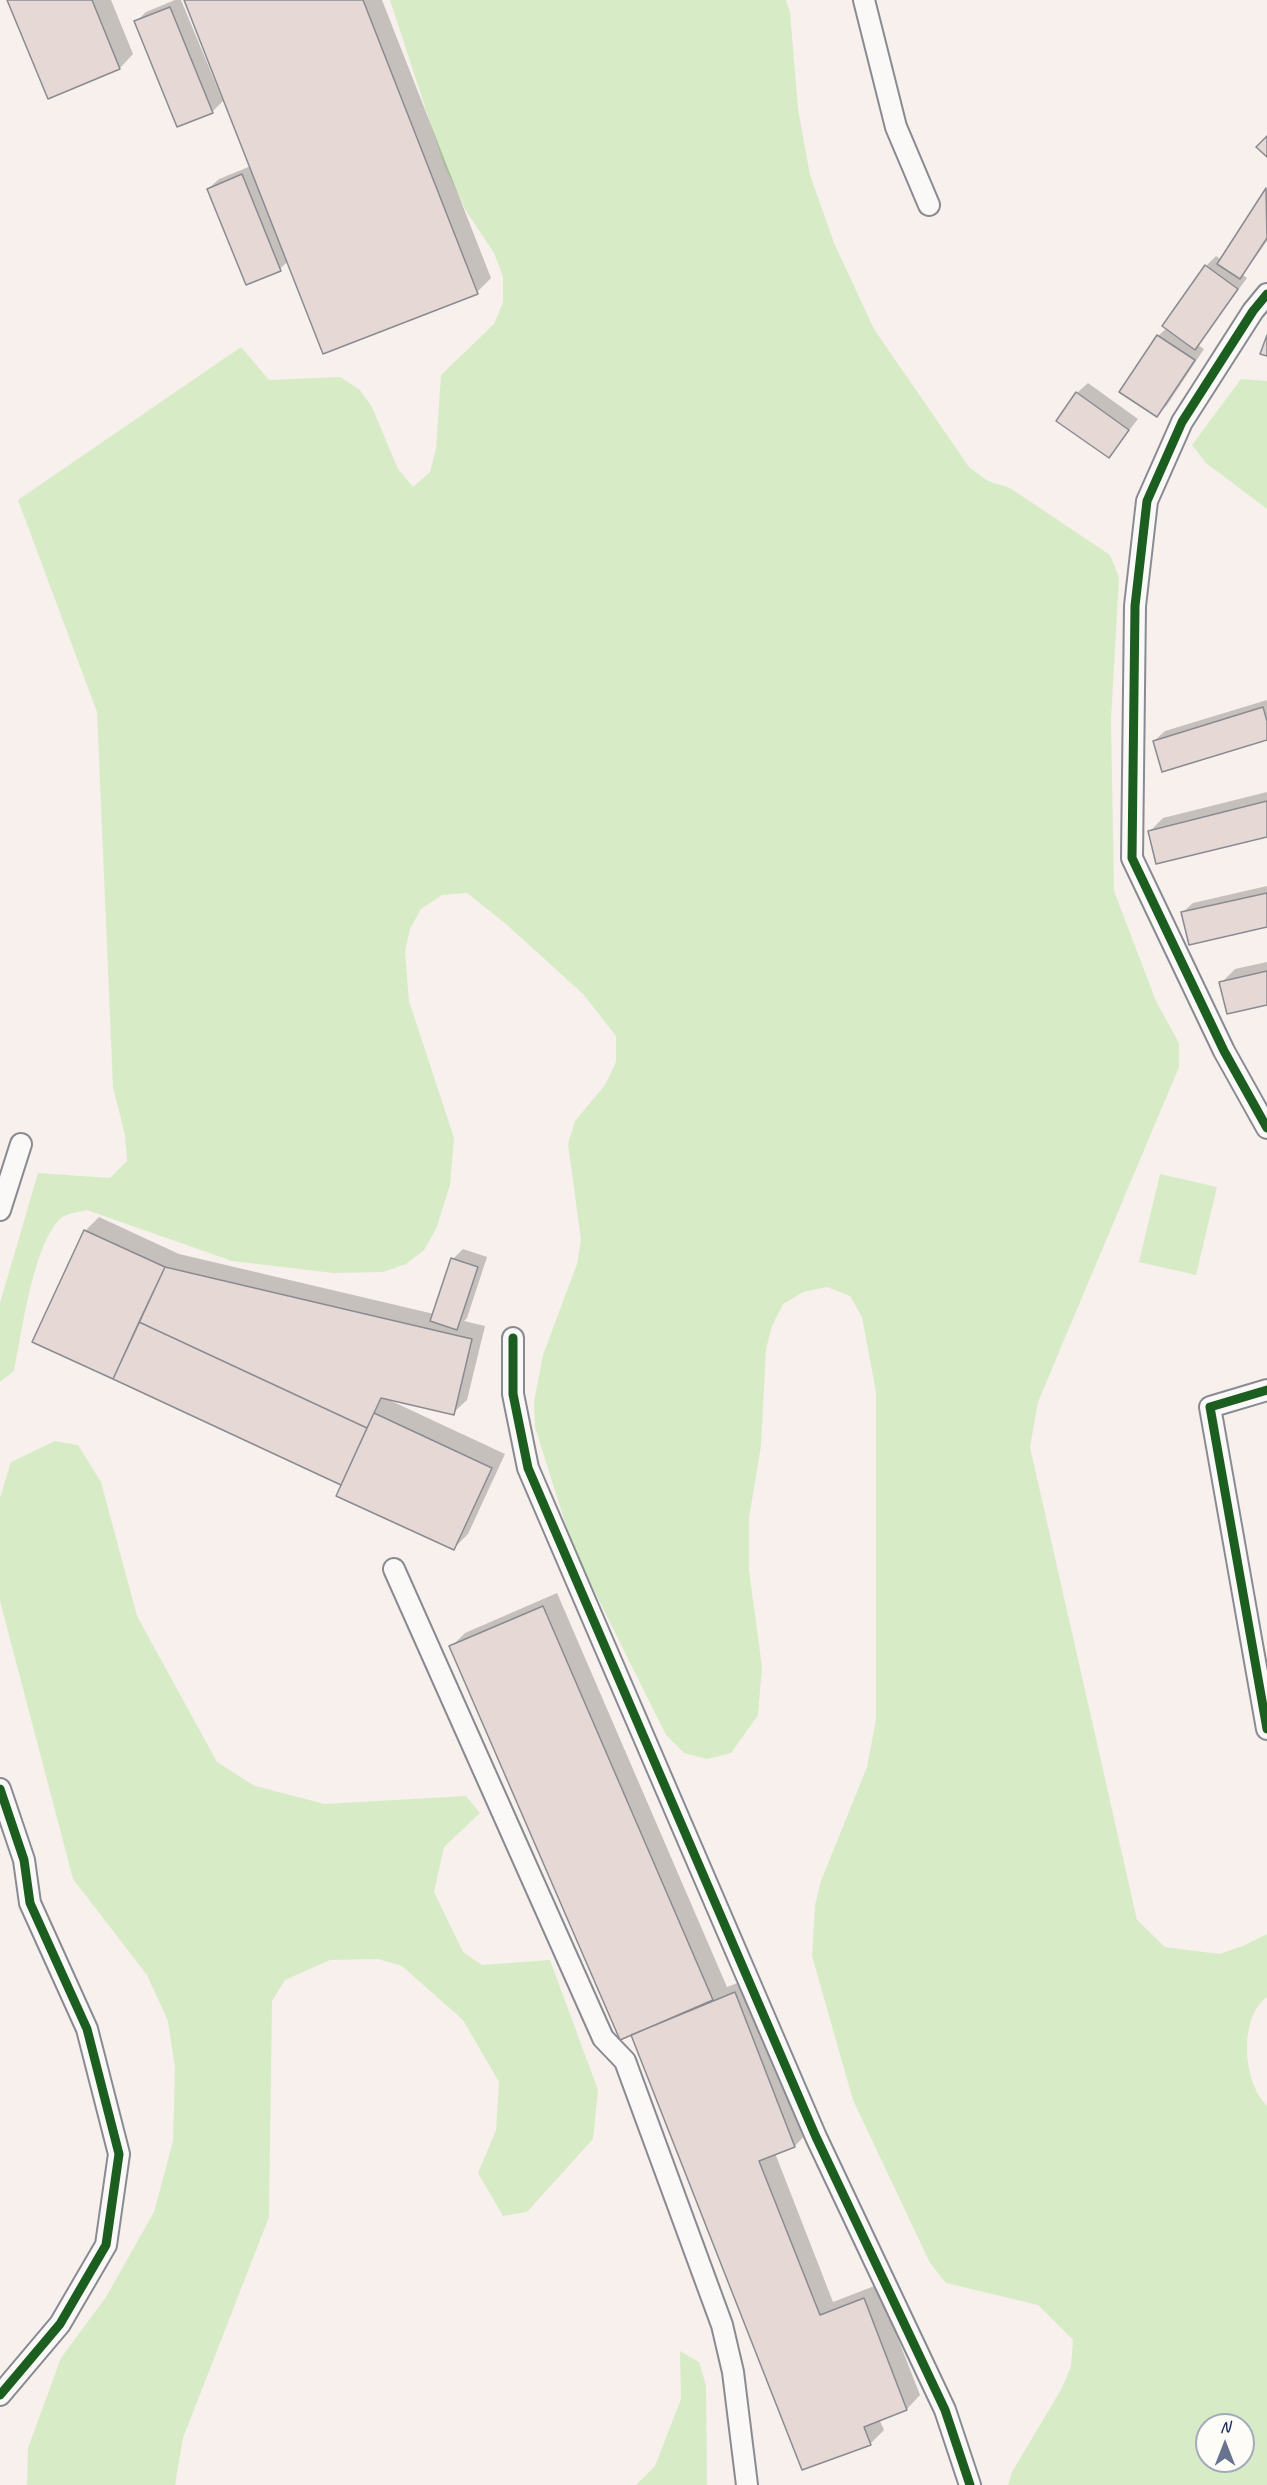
<!DOCTYPE html>
<style>
body{margin:0}
#map{position:relative;width:1267px;height:2485px;overflow:hidden;background:#f7f0ec;font-family:Caveat,sans-serif}
canvas{display:block}
.north{position:absolute;left:1195px;top:2413px;width:60px;height:60px;box-sizing:border-box;background:#fdfcf7;border:2px solid #a3aaba;border-radius:50%;rotate:0deg;font-size:16px;font-weight:700;line-height:24px;text-align:center;color:#1b2f5e}
.north::after{content:'';display:block;margin:auto;width:21px;height:27px;background:#687390;clip-path:polygon(50% 0,100% 100%,50% 72%,0 100%)}
</style>
<div id="map">
<canvas width="1267" height="2485"></canvas>
<div class="north">N</div>
</div>
<script>
const ctx = document.querySelector('canvas').getContext('2d');
ctx.lineJoin = 'round';
function fill(path, color) {
  ctx.fillStyle = color;
  ctx.fill(path, 'evenodd');
}
function trace(path, color, width, dash) {
  ctx.strokeStyle = color;
  ctx.lineWidth = width;
  ctx.lineCap = dash ? 'butt' : 'round';
  ctx.setLineDash(dash || []);
  ctx.stroke(path);
}
const green = new Path2D(`
 M 390,0 L 786,0 L 790,12 L 798,109 L 810,175 L 834,243 L 874,329 L 969,467 L 988,481 L 1010,488 L 1110,555 L 1119,577 L 1111,720 L 1114,891 L 1156,1001 L 1179,1043 L 1179,1067 L 1038,1402 L 1030,1447 L 1137,1920 L 1165,1947 L 1219,1954 L 1243,1946 L 1267,1934 L 1267,1997 C 1242,2015 1243,2064 1256,2090 C 1258,2096 1263,2101 1267,2106 L 1267,2485 L 1008,2485 L 1012,2472 L 1062,2388 L 1071,2366 L 1073,2340 L 1038,2305 L 946,2283 L 930,2263 L 853,2100 L 812,1956 L 815,1905 L 821,1881 L 867,1767 L 876,1720 L 876,1392 L 862,1317 L 850,1296 L 827,1287 L 803,1292 L 783,1304 L 772,1326 L 766,1349 L 761,1446 L 749,1518 L 749,1570 L 762,1667 L 758,1715 L 731,1753 L 707,1759 L 684,1753 L 666,1735 L 573,1548 L 535,1427 L 534,1402 L 543,1355 L 577,1264 L 581,1240 L 568,1144 L 575,1121 L 605,1085 L 616,1062 L 616,1036 L 583,994 L 506,924 L 467,893 L 442,895 L 421,909 L 410,929 L 405,952 L 409,1001 L 454,1138 L 450,1185 L 436,1229 L 424,1250 L 406,1264 L 383,1272 L 333,1273 L 232,1261 L 87,1210 C 79,1212 67,1213 61,1218 C 33,1244 22,1332 14,1371 L 0,1382 L 0,1303 L 38,1173 L 110,1178 L 127,1161 L 125,1135 L 113,1087 L 97,712 L 18,500 L 241,347 L 269,380 L 340,377 L 359,389 L 372,407 L 398,469 L 413,487 L 430,472 L 436,449 L 441,375 L 494,324 L 503,302 L 503,277 L 494,253 L 466,211 L 444,165 ZM 1207,2425 L 1243,2425 L 1243,2461 L 1207,2461 Z
 M 1241,379 L 1267,381 L 1267,509 L 1206,463 L 1192,445 Z
 M 1160,1174 L 1217,1187 L 1196,1275 L 1139,1262 Z
 M 55,1441 L 78,1445 L 101,1482 L 137,1616 L 217,1762 L 255,1786 L 325,1804 L 466,1796 L 480,1813 L 444,1847 L 434,1892 L 463,1952 L 482,1965 L 550,1960 L 598,2090 L 593,2139 L 527,2212 L 503,2216 L 478,2173 L 496,2130 L 499,2082 L 463,2020 L 402,1966 L 378,1959 L 330,1960 L 285,1980 L 272,2001 L 269,2217 L 183,2438 L 175,2485 L 27,2485 L 28,2448 L 61,2358 L 106,2297 L 154,2212 L 173,2141 L 175,2068 L 168,2021 L 147,1975 L 73,1879 L 0,1601 L 0,1498 L 11,1462 Z
 M 680,2351 L 699,2362 L 706,2385 L 707,2485 L 636,2485 L 655,2466 L 681,2399 Z`);
const shadow = new Path2D(`
 M 9,0 L 111,0 L 133,54 L 120,68 Z
 M 175,0 L 181,0 L 223,101 L 212,112 L 136,22 L 146,12 Z
 M 186,0 L 382,0 L 491,278 L 477,292 L 288,261 L 280,269 L 208,189 L 219,179 L 251,166 Z
 M 1267,189 L 1267,241 L 1243,275 L 1247,278 L 1198,345 L 1204,349 L 1167,405 L 1157,415 L 1158,336 L 1167,328 L 1206,266 L 1216,256 L 1222,260 Z
 M 1088,383 L 1138,419 L 1109,456 L 1077,393 Z
 M 1267,700 L 1267,739 L 1154,741 L 1165,731 Z
 M 1267,792 L 1267,835 L 1149,832 L 1163,818 Z
 M 1267,886 L 1267,926 L 1182,913 L 1193,903 Z
 M 1267,962 L 1267,1003 L 1221,983 L 1235,969 Z
 M 99,1217 L 179,1254 L 434,1314 L 453,1259 L 463,1249 L 487,1257 L 467,1318 L 464,1321 L 485,1326 L 467,1400 L 453,1413 L 387,1399 L 505,1454 L 468,1534 L 454,1548 L 343,1484 L 34,1341 L 85,1231 Z
 M 557,1593 L 727,1987 L 748,1979 L 808,2132 L 795,2146 L 775,2153 L 833,2302 L 877,2285 L 920,2395 L 907,2409 L 879,2419 L 884,2430 L 870,2444 L 632,2033 L 451,1647 L 465,1633 Z`);
const building = new Path2D(`
 M 7,0 L 92,0 L 120,69 L 48,99 Z
 M 184,0 L 363,0 L 478,294 L 323,354 Z
 M 170,7 L 213,113 L 177,127 L 134,21 Z
 M 1267,136 L 1267,157 L 1256,147 Z
 M 242,174 L 281,271 L 246,285 L 207,189 Z
 M 1266,188 L 1267,238 L 1240,279 L 1217,264 Z
 M 1205,265 L 1238,289 L 1195,350 L 1162,326 Z
 M 1157,335 L 1195,360 L 1157,417 L 1119,392 Z
 M 1267,335 L 1267,356 L 1260,354 Z
 M 1076,392 L 1129,430 L 1109,458 L 1056,421 Z
 M 1263,707 L 1267,721 L 1267,740 L 1162,772 L 1153,741 Z
 M 1267,801 L 1267,837 L 1156,864 L 1148,831 Z
 M 1267,893 L 1267,927 L 1189,945 L 1181,912 Z
 M 1267,971 L 1267,1005 L 1227,1014 L 1219,982 Z
 M 84,1230 L 165,1267 L 113,1379 L 32,1342 Z
 M 451,1258 L 478,1267 L 457,1330 L 430,1321 Z
 M 165,1267 L 472,1339 L 454,1415 L 381,1398 L 367,1428 L 139,1322 Z
 M 139,1322 L 367,1428 L 341,1485 L 113,1379 Z
 M 374,1413 L 492,1468 L 454,1550 L 336,1496 Z
 M 543,1606 L 713,2000 L 620,2040 L 449,1646 Z
 M 735,1992 L 795,2147 L 759,2161 L 820,2315 L 864,2298 L 907,2410 L 864,2427 L 871,2445 L 802,2470 L 631,2035 Z`);
const minor = new Path2D(`
 M 864,0 L 896,127 L 929,205
 M 1267,294 L 1253,311 L 1182,422 L 1147,501 L 1135,606 L 1132,858 L 1224,1051 L 1267,1128
 M 0,1210 L 21,1144
 M 513,1338 L 513,1394 L 528,1468 L 816,2137 L 945,2410 L 970,2485
 M 1267,1390 L 1210,1407 L 1267,1729
 M 394,1569 L 603,2038 L 625,2061 L 722,2325 L 733,2372 L 747,2485
 M 0,1789 L 24,1860 L 30,1903 L 87,2029 L 119,2154 L 106,2245 L 60,2324 L 0,2395`);
const cycleway = new Path2D(`
 M 1267,294 L 1253,311 L 1182,422 L 1147,501 L 1135,606 L 1132,858 L 1224,1051 L 1267,1128
 M 513,1338 L 513,1394 L 528,1468 L 816,2137 L 945,2410 L 970,2485
 M 1267,1390 L 1210,1407 L 1267,1729
 M 0,1789 L 24,1860 L 30,1903 L 87,2029 L 119,2154 L 106,2245 L 60,2324 L 0,2395`);
fill(green, '#d7ecc6');
fill(shadow, '#0003');
fill(building, '#e5d8d5');
trace(building, '#8a8b92', 1.5);
trace(minor, '#8a8b92', 24);
trace(minor, '#faf9f7', 20);
trace(cycleway, '#1b5e20', 9);
</script>
